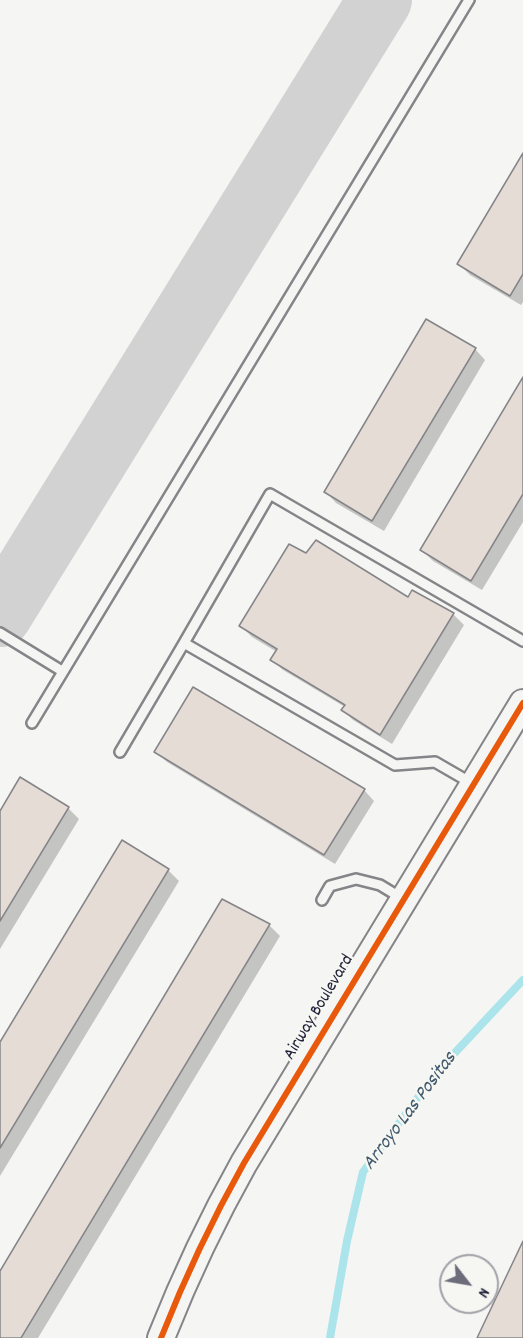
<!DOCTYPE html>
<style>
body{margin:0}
#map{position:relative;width:523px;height:1338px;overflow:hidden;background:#f5f5f3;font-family:Dekko,sans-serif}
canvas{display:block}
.north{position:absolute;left:439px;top:1254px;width:60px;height:60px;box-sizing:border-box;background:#f6f6f2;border:2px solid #a1a1a9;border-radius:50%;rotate:121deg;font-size:16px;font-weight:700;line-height:24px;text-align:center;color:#22223b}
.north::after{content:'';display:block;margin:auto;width:21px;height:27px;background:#6c6c7b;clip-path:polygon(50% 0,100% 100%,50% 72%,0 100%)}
</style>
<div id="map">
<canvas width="523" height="1338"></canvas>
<div class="north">N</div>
</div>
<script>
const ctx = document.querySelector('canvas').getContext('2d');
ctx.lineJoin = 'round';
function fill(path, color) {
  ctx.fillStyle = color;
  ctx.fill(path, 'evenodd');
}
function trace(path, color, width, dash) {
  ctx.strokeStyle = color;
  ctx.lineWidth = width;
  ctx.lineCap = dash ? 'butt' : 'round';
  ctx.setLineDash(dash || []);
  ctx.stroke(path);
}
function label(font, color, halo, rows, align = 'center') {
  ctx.font = font + ' Dekko,sans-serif';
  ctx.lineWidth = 5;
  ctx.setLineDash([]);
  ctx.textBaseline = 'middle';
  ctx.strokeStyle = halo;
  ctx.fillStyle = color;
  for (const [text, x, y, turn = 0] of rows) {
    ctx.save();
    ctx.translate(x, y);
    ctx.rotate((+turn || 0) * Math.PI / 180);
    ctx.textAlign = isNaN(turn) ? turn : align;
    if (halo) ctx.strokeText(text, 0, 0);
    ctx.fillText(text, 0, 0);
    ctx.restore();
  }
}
const shadow = new Path2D(`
 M 523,156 L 523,302 L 521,305 L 470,275 L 459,264 Z
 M 475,349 L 485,360 L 384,531 L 336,503 L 326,492 Z
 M 523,380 L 523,522 L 482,590 L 433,561 L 422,550 Z
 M 409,599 L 453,614 L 464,625 L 392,744 L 353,720 L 343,710 L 345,707 L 283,670 L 272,660 L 277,652 L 252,637 L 241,626 Z
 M 156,752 L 364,790 L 374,801 L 335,864 L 167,762 Z
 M 21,779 L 68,808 L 79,819 L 0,949 L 0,814 Z
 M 168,870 L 179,881 L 0,1176 L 0,1045 Z
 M 269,925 L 280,936 L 38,1338 L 0,1338 L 0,1274 Z`);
const stream = new Path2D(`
 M 330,1338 L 347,1241 L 363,1172 L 436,1073 L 523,980`);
const taxiway = new Path2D(`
 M 0,615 L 380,0`);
const building = new Path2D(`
 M 523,153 L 523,274 L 510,296 L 457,264 Z
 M 426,319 L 476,348 L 372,521 L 324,492 Z
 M 523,377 L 523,494 L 471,581 L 420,550 Z
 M 316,540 L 408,597 L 412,590 L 454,613 L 380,735 L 341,710 L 345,705 L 270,660 L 277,649 L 239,626 L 289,544 L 306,553 Z
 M 193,687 L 365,789 L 324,855 L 154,752 Z
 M 20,777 L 69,807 L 0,921 L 0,811 Z
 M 122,840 L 169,869 L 0,1148 L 0,1042 Z
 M 222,899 L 270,924 L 21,1338 L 0,1338 L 0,1271 Z
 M 523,1241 L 523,1338 L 477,1338 Z`);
const service = new Path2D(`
 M 0,633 L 62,671
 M 32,723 L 469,0
 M 120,752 L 184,643
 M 473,784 L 435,762 L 395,765 L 184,643 L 270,494 L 523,641
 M 322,900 L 330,886 L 356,879 L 380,885 L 403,899`);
const secondary = new Path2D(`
 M 161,1338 C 185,1277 212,1220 244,1163 L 523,703`);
const cycleway = new Path2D(`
 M 161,1338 C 185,1277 212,1220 244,1163 L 523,703`);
const streetNames = [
 ["Airway Boulevard",320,1008,-59]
];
const waterNames = [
 ["Arroyo Las Positas",411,1112,-53]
];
fill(shadow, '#0003');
trace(stream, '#abe4ea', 8);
trace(taxiway, '#d2d2d2', 64);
fill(building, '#e5dcd6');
trace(building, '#858589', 1.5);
trace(service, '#858589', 14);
trace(secondary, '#858589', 30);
trace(service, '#f5f5f3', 9);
trace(secondary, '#f5f5f3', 26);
trace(cycleway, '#e8590c', 6);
label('18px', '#22223b', '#f6f6f2', streetNames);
label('italic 20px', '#425a6e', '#f6f6f2', waterNames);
</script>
